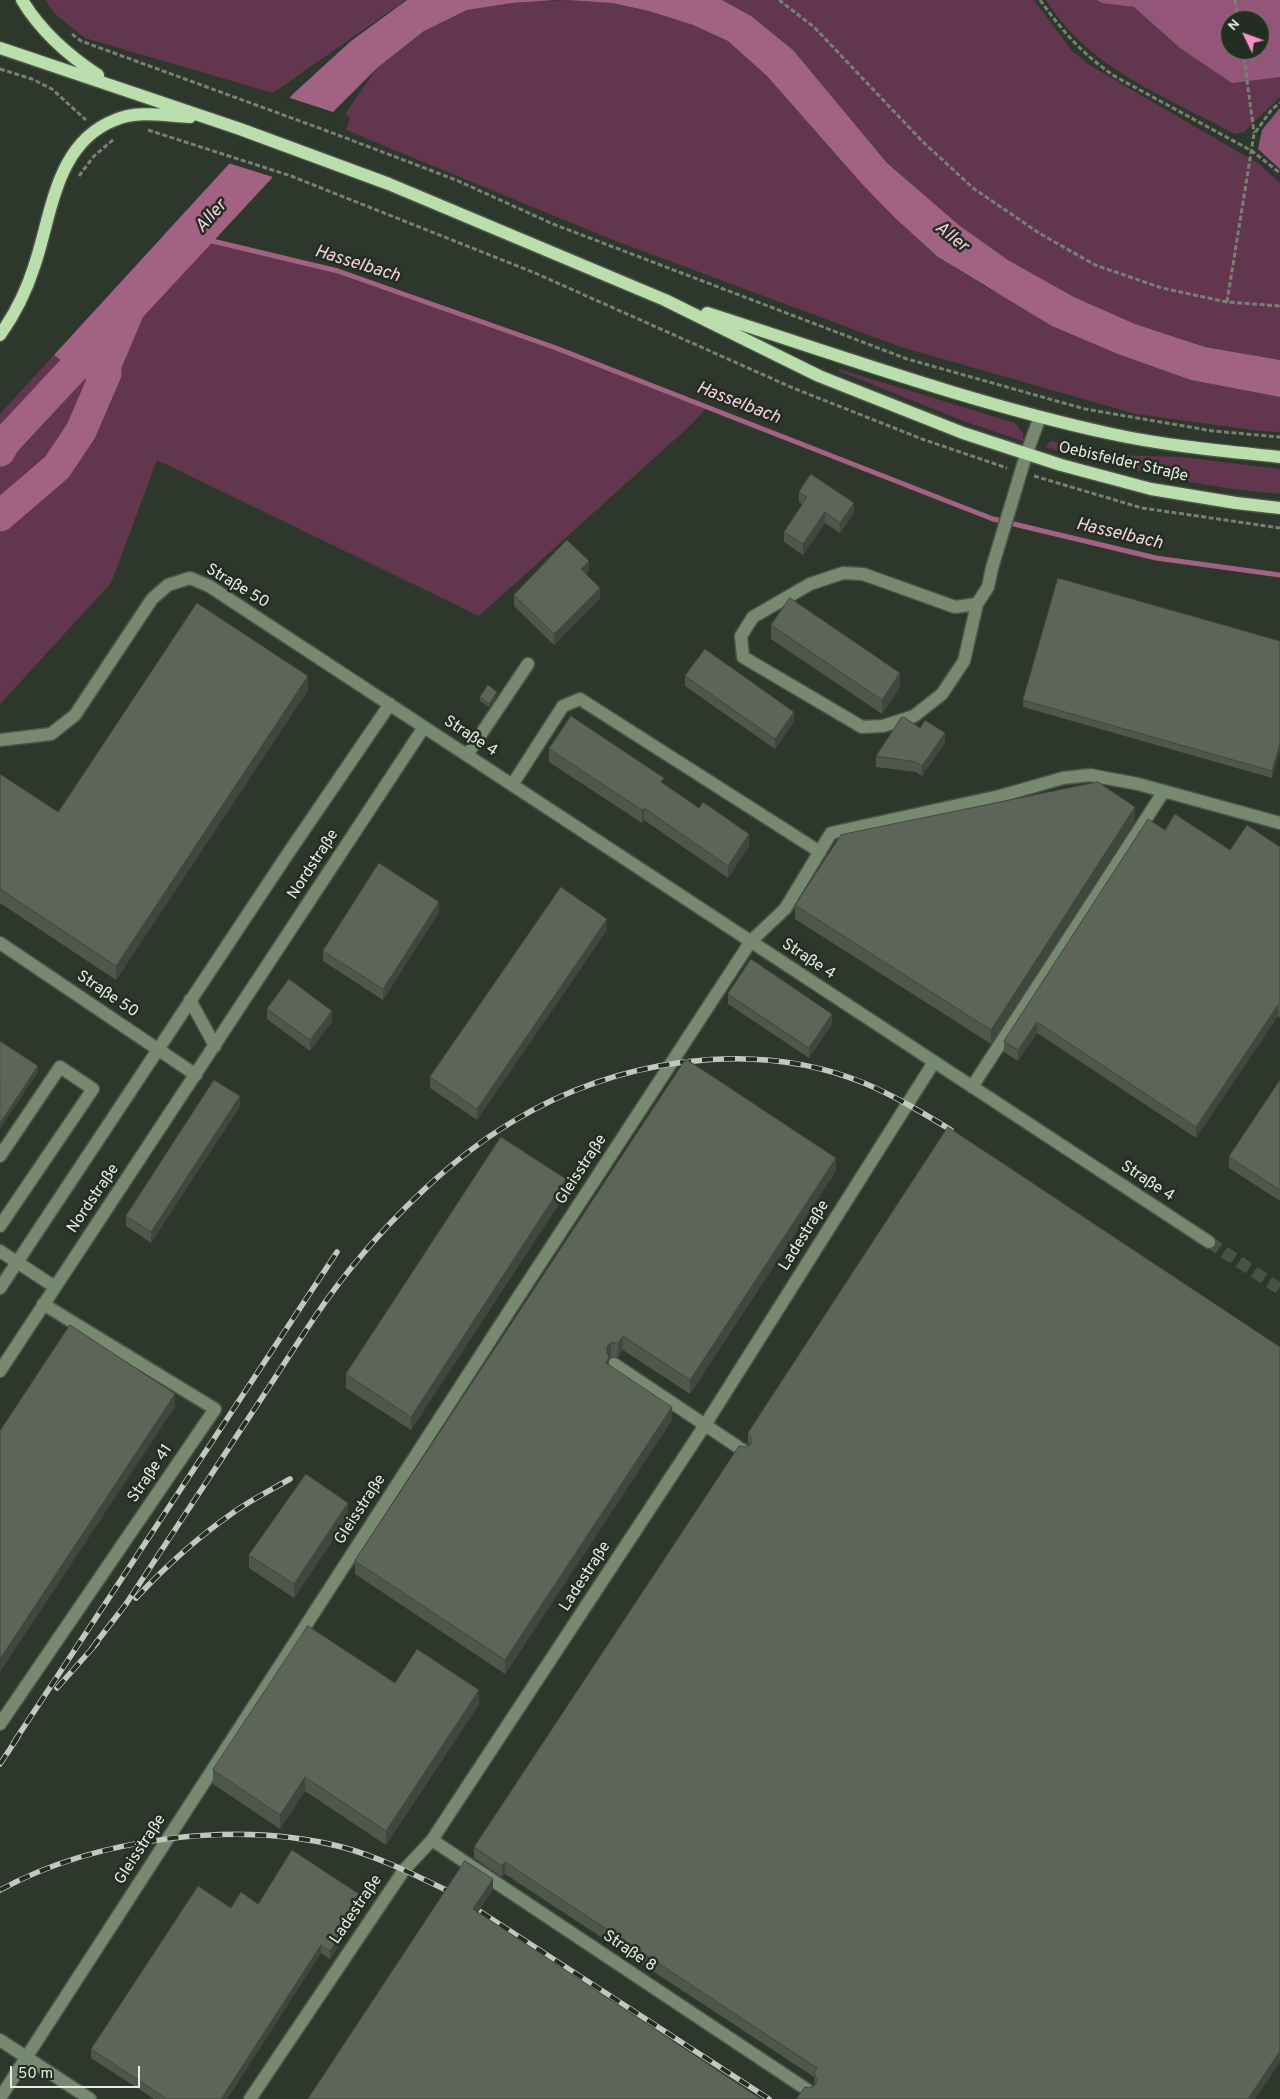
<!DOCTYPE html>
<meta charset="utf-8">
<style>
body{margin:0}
#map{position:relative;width:1280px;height:2099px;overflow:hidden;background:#2e372b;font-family:Overpass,sans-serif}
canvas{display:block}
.north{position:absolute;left:1220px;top:10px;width:50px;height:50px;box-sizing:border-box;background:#242d22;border:1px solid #71796f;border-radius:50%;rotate:312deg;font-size:14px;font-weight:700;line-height:20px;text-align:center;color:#e5ebe3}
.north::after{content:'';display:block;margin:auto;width:18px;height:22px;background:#f98fca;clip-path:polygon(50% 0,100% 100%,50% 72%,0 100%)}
.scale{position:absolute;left:10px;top:2066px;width:130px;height:22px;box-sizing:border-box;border:2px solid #e5ebe3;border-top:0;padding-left:6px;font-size:15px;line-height:18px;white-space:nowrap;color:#e5ebe3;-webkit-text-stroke:4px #242d22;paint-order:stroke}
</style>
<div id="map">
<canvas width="1280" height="2099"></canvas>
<div class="north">N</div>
<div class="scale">50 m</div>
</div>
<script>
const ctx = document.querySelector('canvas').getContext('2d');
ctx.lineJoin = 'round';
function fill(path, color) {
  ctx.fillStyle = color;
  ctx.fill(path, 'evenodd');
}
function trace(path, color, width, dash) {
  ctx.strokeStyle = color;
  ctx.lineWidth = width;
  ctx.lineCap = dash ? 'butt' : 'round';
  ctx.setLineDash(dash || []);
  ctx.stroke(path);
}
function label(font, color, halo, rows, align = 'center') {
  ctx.font = font + ' Overpass,sans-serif';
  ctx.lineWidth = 5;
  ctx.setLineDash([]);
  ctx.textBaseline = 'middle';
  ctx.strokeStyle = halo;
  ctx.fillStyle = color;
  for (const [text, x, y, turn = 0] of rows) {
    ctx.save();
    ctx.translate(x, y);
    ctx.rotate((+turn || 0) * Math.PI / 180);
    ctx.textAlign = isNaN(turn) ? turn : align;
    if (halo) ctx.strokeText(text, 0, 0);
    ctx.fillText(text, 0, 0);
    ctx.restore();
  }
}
const green = new Path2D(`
 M 45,0 L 406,0 L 273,93 L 85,38 L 55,14 Z
 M 566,0 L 612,3 L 649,11 L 693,25 L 728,41 L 767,76 L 862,184 L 895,218 L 938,257 L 987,288 L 1191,380 L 1280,397 L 1280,432 L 1260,431 L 1136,414 L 901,347 L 613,240 L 346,130 L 350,118 L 345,114 L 377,68 L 424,31 L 467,10 L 512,3 Z
 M 722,0 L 1034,0 L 1072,51 L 1091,66 L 1259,164 L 1280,183 L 1280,360 L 1205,347 L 1135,324 L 1074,297 L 1008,260 L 960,226 L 887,163 L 793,50 L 751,16 Z
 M 1046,0 L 1280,0 L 1280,97 L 1244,132 L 1235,134 C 1166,97 1088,68 1046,0 ZM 1230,20 L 1260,20 L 1260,50 L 1230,50 Z
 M 192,237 L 338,271 L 556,348 L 707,407 L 693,423 L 479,616 L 157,460 L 111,583 L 0,704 L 0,414 L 54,355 L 88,381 L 106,373 Z
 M 839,369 L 1015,423 L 1023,433 L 1023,441 L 966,422 L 839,371 Z
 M 1051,441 L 1112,455 L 1181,457 L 1280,469 L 1280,494 C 1200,488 1123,468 1045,447 Z`);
const forest = new Path2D(`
 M 1097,0 L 1280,0 L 1280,77 L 1232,83 L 1180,48 L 1134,7 L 1102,3 ZM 1230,20 L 1260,20 L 1260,50 L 1230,50 Z
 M 1280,108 L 1280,169 L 1258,149 L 1262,130 Z`);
const water = new Path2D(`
 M 407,0 L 556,0 L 512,3 L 467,10 L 424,31 L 377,68 L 336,109 L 143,317 L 112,390 L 88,381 L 54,355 L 294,93 L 351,41 Z
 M 566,0 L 722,0 L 751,16 L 793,50 L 887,163 L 960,226 L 1008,260 L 1074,297 L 1135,324 L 1205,347 L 1280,360 L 1280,397 L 1191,380 L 1118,354 L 1052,326 L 938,257 L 895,218 L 862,184 L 767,76 L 728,41 L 693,25 L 649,11 L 612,3 Z`);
const pier = new Path2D(`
 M 287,97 L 336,113 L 276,178 L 228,163 Z`);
const stream = new Path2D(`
 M 208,240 L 338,271 L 556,348 L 993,519 L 1156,558 L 1280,575`);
const river = new Path2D(`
 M 0,451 L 5,442 L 102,338
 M 0,516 L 57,467 L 81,431 L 106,373 L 105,346`);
const minorTunnel = new Path2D(`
 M 1209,1242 L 1280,1289`);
const path = new Path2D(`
 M 779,0 L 814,27 L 922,141 L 973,188 L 1039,233 L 1095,265 L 1162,288 L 1227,302 L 1280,306
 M 1040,0 C 1064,33 1082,54 1116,77 L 1252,151 L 1280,173
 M 1235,0 L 1238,20
 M 72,34 L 81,41 L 330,132 L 456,180 L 553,224 L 907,359 L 1085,409 L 1213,431 L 1280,437
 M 1243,50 L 1254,133
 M 0,69 L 32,79 L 52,89 L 86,120
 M 148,130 L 291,176 L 535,273 L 793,388 L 922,439 L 1007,468
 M 79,176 L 94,156 L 114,139
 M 1227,302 L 1254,134 L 1272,109 L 1280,103
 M 1034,476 L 1142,508 L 1280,528`);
const minor = new Path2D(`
 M 977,604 L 964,661 L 942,694 L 914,716 L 883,726 L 862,727 L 743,657 L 741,636 L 753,617 L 810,584 L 843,573 L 863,574 L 955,607 L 977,604 L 988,587 L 992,568 L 1026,455 L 1040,417
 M 0,740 L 51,734 L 75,715 L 152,599 L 168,585 L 190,578 L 209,586 L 1209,1242
 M 467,755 L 528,664
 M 512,785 L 563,706 L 580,699 L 820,852
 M 0,943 L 196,1075
 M 190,1000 L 215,1046
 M 972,1087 L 1164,791
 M 0,1156 L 60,1067 L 93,1089 L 0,1226
 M 0,1251 L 55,1287
 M 0,1288 L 287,855 L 390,704
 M 614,1364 L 744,1451
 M 0,1371 L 424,727
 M 0,1724 L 215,1409 L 43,1304
 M 432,1840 L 809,2091
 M 0,2040 L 90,2099
 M 0,2098 L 517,1299 L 751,941 L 785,909 L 831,833 L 1000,796 L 1063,778 L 1090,775 L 1138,784 L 1280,823
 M 250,2099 L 404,1870 L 432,1840 L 705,1425 L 934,1062`);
const major = new Path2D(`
 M 22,0 C 40,30 69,56 98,75
 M 0,48 L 240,129 L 389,184 L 665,300 L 819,376 L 963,433 L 1061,465 L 1151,489 L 1236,503 L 1280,508
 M 707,313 C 841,356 974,404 1112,434 C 1167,446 1224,451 1280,457
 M 0,335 C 15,314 26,292 34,267 C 52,215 55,143 115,120 C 138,110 166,116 190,117`);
const rail = new Path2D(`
 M 136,1598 C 166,1566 198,1537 234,1512 C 251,1500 271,1490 290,1479
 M 92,1648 L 126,1604 C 173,1533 220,1461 267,1390 C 294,1349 320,1306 351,1268 C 395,1214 452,1158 512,1122 C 614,1060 752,1037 864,1083 C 895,1096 923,1113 951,1130
 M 57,1688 L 97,1643
 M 14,1742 L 337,1252
 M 0,1764 L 18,1737
 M 0,1890 C 96,1838 236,1820 342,1847 C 379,1857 415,1875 450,1892 L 769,2099`);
const wall = new Path2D(`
 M 799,492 L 854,513 L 840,533 L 825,523 L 803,555 L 784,542 L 784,532 L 802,504 L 799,502 Z
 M 589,571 L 586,574 L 600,598 L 554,645 L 514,606 L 514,595 Z
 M 771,625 L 900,687 L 882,714 L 771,639 Z
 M 1280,641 L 1272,778 L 1023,707 L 1023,700 Z
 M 685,676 L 794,722 L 775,749 L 685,686 Z
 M 308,690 L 116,980 L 0,903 L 0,774 L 58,812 Z
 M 497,695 L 489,707 L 480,701 L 480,697 Z
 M 945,743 L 922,776 L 916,772 L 876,767 L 876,756 Z
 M 549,749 L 664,784 L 749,846 L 728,878 L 644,820 L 642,823 L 549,762 Z
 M 1135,821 L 991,1044 L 795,919 L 795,905 Z
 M 1165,830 L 1230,850 L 1280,847 L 1280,1018 L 1278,1016 L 1196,1138 L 1037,1033 L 1018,1061 L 1004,1052 L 1004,1041 Z
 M 439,912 L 383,1000 L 323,961 L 323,951 Z
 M 607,930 L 477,1120 L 430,1088 L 430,1077 Z
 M 728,994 L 832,1024 L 809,1058 L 728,1004 Z
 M 267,1009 L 332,1021 L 310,1051 L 267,1019 Z
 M 686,1059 L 836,1171 L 690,1394 L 623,1350 L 618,1357 L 611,1357 L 609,1358 L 609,1365 L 672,1420 L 505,1674 L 355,1574 L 355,1561 Z
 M 1280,1080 L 1280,1201 L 1229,1168 L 1229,1157 Z
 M 240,1106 L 151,1243 L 126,1226 L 126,1216 Z
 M 566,1193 L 411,1430 L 346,1388 L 346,1374 Z
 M 1280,1347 L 1280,2062 L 1255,2099 L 809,2088 L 814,2085 L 814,2077 L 505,1874 L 502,1877 L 474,1858 L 474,1847 L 747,1447 L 749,1445 L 748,1444 L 748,1433 Z
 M 348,1517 L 294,1598 L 249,1568 L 249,1555 Z
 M 395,1683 L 479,1704 L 386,1845 L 305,1791 L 280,1829 L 213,1784 L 213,1770 Z
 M 258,1904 L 365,1906 L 330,1959 L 321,1953 L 227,2099 L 154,2099 L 91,2058 L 91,2049 L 231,1908 Z`);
const shadedWall = new Path2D(`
 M 854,503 L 854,513 L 840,533 L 840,523 Z
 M 825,512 L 825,523 L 803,555 L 803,544 Z
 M 589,561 L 589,571 L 581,580 L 581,569 Z
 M 600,588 L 600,598 L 554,645 L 554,634 Z
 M 900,673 L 900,687 L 882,714 L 882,700 Z
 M 308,676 L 308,690 L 116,980 L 116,966 Z
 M 497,692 L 497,695 L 489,707 L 489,704 Z
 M 794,712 L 794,722 L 775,749 L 775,739 Z
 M 945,733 L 945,743 L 922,776 L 922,766 Z
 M 1280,744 L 1280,751 L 1272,778 L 1272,771 Z
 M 1135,807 L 1135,821 L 991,1044 L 991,1030 Z
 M 644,808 L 644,820 L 642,823 L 642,810 Z
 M 749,834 L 749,846 L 728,878 L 728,866 Z
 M 439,902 L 439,912 L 383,1000 L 383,989 Z
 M 607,919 L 607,930 L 477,1120 L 477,1109 Z
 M 1278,1005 L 1278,1016 L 1196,1138 L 1196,1127 Z
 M 332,1011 L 332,1021 L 310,1051 L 310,1040 Z
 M 832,1014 L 832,1024 L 809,1058 L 809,1048 Z
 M 1037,1022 L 1037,1033 L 1018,1061 L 1018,1050 Z
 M 38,1066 L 38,1072 L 0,1129 L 0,1123 Z
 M 240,1096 L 240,1106 L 151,1243 L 151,1232 Z
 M 836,1158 L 836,1171 L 690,1394 L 690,1380 Z
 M 566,1179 L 566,1193 L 411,1430 L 411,1417 Z
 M 623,1336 L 623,1350 L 618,1357 L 618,1343 Z
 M 611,1343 L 611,1357 L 609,1358 L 609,1371 L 606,1363 L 607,1346 Z
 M 175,1394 L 175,1407 L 0,1672 L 0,1659 Z
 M 672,1407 L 672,1420 L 505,1674 L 505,1660 Z
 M 348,1503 L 348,1517 L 294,1598 L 294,1584 Z
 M 479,1690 L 479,1704 L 386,1845 L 386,1831 Z
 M 305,1777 L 305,1791 L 280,1829 L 280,1815 Z
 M 505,1862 L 505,1874 L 502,1877 L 502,1866 Z
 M 493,1879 L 493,1890 L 473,1920 L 473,1909 Z
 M 365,1898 L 365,1906 L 330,1959 L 330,1951 Z
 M 321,1945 L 321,1953 L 227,2099 L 221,2099 Z
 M 1280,2051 L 1280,2062 L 1255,2099 L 1248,2099 Z`);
const building = new Path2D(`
 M 811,474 L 854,503 L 840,523 L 825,512 L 803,544 L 784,532 L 807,497 L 799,492 Z
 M 567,540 L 589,561 L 581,569 L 600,588 L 554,634 L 514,595 Z
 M 1058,578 L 1280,641 L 1280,744 L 1272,771 L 1023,700 Z
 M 790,598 L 900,673 L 882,700 L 771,625 Z
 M 197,603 L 308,676 L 116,966 L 0,889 L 0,774 L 58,812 Z
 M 705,649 L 794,712 L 775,739 L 685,676 Z
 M 488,685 L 497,692 L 489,704 L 480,697 Z
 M 571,716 L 664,778 L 661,782 L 699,808 L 703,802 L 749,834 L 728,866 L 644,808 L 642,810 L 549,749 Z
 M 904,717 L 920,728 L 925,720 L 945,733 L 922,766 L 916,762 L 876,756 L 901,718 Z
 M 1098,782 L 1135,807 L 991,1030 L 795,905 L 841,835 Z
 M 1175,814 L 1230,850 L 1247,825 L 1280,847 L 1280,1007 L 1278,1005 L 1196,1127 L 1037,1022 L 1018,1050 L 1004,1041 L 1148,819 L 1165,830 Z
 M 379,863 L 439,902 L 383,989 L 323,951 Z
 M 561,887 L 607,919 L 477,1109 L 430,1077 Z
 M 751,959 L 832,1014 L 809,1048 L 728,994 Z
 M 289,979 L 332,1011 L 310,1040 L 267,1009 Z
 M 0,1041 L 38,1066 L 0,1123 Z
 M 686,1059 L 836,1158 L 690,1380 L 623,1336 L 618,1343 L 611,1343 L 607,1346 L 607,1353 L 609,1357 L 606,1363 L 672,1407 L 505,1660 L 355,1561 Z
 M 214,1080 L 240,1096 L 151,1232 L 126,1216 Z
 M 1280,1080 L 1280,1190 L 1229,1157 Z
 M 948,1127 L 1280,1347 L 1280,2051 L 1248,2099 L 796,2099 L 805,2087 L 809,2088 L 815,2085 L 817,2080 L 814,2073 L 817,2068 L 505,1862 L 502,1866 L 474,1847 L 739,1446 L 747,1447 L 751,1444 L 751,1437 L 748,1433 Z
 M 501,1137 L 566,1179 L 411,1417 L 346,1374 Z
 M 70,1325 L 175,1394 L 0,1659 L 0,1431 Z
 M 306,1474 L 348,1503 L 294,1584 L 249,1555 Z
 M 308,1626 L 395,1683 L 417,1649 L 479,1690 L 386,1831 L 305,1777 L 280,1815 L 213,1770 Z
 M 292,1850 L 365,1898 L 330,1951 L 321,1945 L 221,2099 L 167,2099 L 91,2049 L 198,1886 L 231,1908 L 241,1892 L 258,1904 Z
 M 465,1861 L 493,1879 L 473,1909 L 761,2099 L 308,2099 Z`);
const streetNames = [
 ["Oebisfelder Straße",1123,463,13],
 ["Straße 50",237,587,31],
 ["Straße 4",470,737,33],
 ["Nordstraße",314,865,-57],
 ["Straße 4",808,960,33],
 ["Straße 50",107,995,34],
 ["Gleisstraße",582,1170,-57],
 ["Straße 4",1147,1182,33],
 ["Nordstraße",94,1199,-56],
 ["Ladestraße",805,1236,-58],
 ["Straße 41",151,1474,-56],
 ["Gleisstraße",361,1510,-57],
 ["Ladestraße",586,1577,-57],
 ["Gleisstraße",141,1850,-57],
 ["Ladestraße",357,1910,-56],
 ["Straße 8",629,1952,34]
];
const waterNames = [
 ["Aller",212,217,-48],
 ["Aller",951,238,39],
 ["Hasselbach",357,265,17],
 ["Hasselbach",738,404,21],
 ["Hasselbach",1119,535,13]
];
fill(green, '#63364f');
fill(forest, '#945678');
fill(water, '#a16284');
fill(pier, '#2e372b');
trace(stream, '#a16284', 5);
trace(river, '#a16284', 31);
trace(minorTunnel, '#495247', 12, [12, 6]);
trace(minor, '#4b5448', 15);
trace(major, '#4b5448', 15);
trace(path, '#788075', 3, [5, 2.5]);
trace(minor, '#778a71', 12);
trace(major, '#badfad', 12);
trace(rail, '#c1c8bf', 5.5);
trace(rail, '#242d22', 4, [11]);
fill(wall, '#4f574c');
fill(shadedWall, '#40473e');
fill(building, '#5c6558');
trace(building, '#40473e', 1);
label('16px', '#e5ebe3', '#242d22', streetNames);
label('italic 18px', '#f6d0e3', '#242d22', waterNames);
</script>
